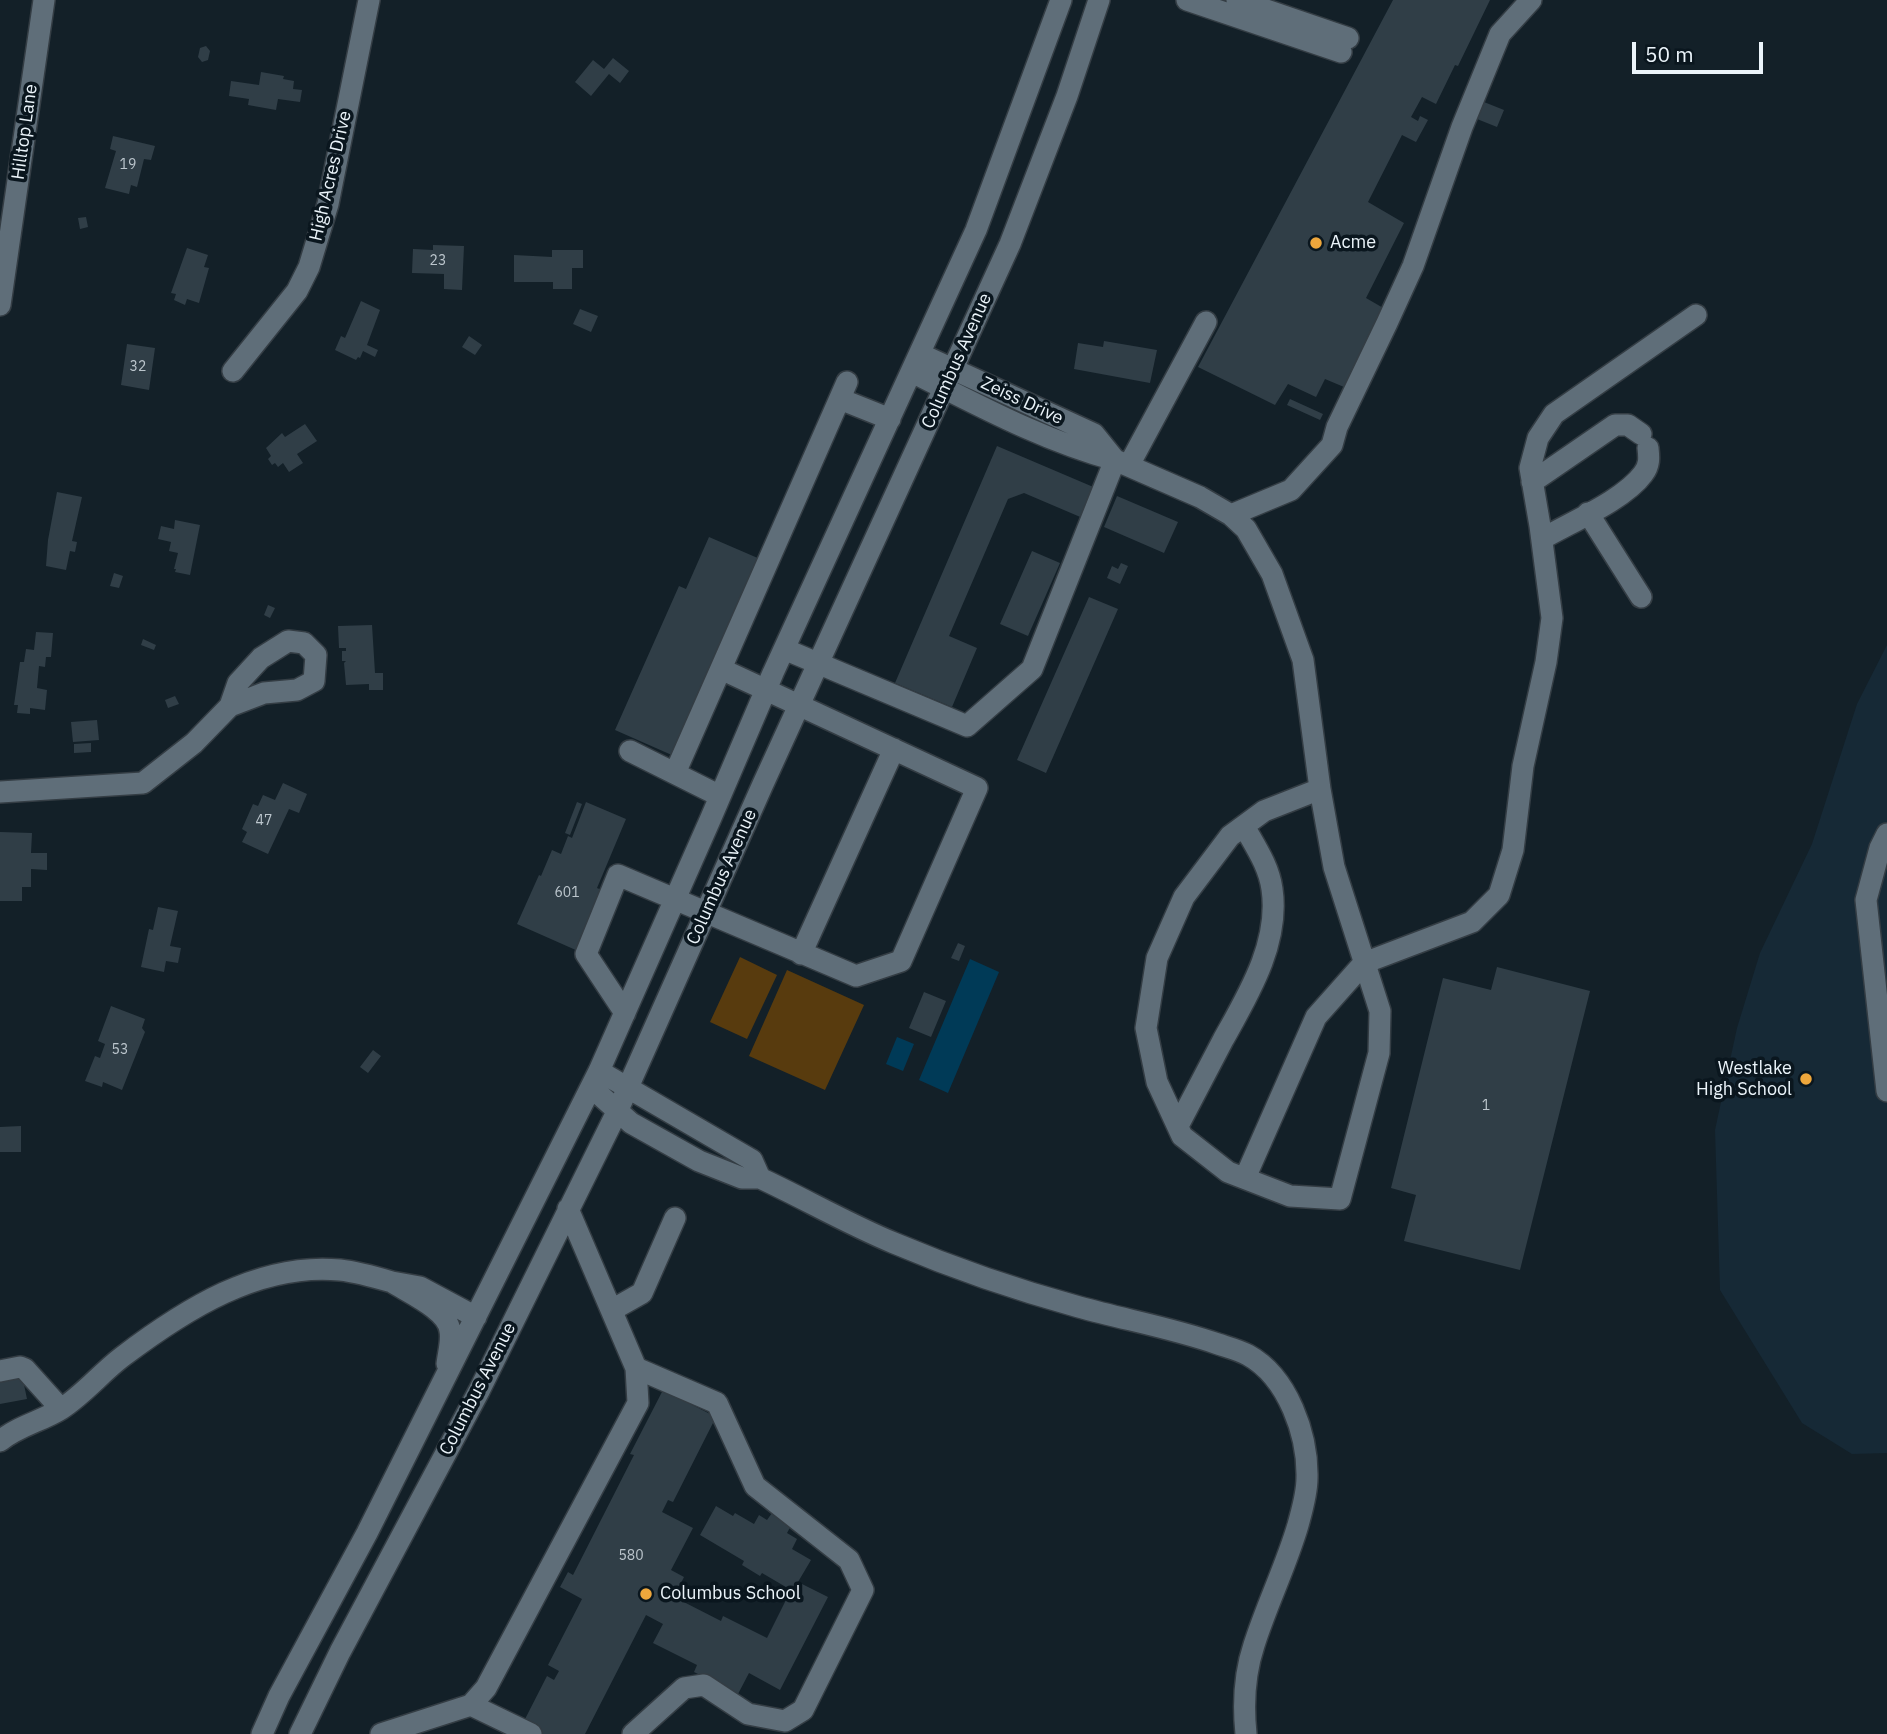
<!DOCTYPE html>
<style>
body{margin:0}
#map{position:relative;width:1887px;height:1734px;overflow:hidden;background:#132028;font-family:"IBM Plex Sans",sans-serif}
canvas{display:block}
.scale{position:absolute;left:1632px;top:42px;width:131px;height:32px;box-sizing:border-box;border:4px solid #ebf4fa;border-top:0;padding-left:9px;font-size:21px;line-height:24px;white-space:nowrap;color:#ebf4fa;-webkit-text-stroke:5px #0a161e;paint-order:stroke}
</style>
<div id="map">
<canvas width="1887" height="1734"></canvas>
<div class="scale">50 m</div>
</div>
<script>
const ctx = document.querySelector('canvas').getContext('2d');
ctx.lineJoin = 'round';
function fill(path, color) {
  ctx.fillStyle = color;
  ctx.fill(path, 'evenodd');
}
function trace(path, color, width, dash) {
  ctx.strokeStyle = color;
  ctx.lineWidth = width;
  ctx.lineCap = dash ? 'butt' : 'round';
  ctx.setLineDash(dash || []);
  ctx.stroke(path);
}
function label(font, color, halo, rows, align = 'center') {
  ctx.font = font + ' "IBM Plex Sans",sans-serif';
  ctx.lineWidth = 7;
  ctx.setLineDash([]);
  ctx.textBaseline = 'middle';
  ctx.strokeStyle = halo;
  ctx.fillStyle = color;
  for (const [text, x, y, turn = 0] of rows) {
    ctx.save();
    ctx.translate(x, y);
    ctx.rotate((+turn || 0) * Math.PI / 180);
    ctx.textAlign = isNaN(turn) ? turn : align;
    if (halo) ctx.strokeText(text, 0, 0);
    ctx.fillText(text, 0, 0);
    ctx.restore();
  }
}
const built = new Path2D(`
 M 1887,645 L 1887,1453 L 1852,1454 L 1802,1423 L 1720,1290 L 1715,1130 L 1737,1028 L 1760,953 L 1812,844 L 1857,704 Z`);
const green = new Path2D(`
 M 740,957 L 777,975 L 747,1039 L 710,1022 Z
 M 787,970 L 864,1005 L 825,1090 L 749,1056 Z`);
const water = new Path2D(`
 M 970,959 L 999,972 L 948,1093 L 919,1080 Z
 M 897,1037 L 914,1044 L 903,1071 L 886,1064 Z`);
const building = new Path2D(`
 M 1393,0 L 1490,0 L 1458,66 L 1455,65 L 1436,104 L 1422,97 L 1411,117 L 1418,121 L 1420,116 L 1428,120 L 1416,142 L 1402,135 L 1368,202 L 1404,223 L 1366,298 L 1385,309 L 1344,387 L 1325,379 L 1316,397 L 1288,384 L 1275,405 L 1198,367 Z
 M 206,46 L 210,51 L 208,60 L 202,62 L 198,57 L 200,48 Z
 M 613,58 L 629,71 L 620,83 L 609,74 L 591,96 L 575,82 L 593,60 L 604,69 Z
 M 261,72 L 284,76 L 283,79 L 294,81 L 293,89 L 302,90 L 300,102 L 278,99 L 276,110 L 248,105 L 249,99 L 229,96 L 231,81 L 259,85 Z
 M 1484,102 L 1504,110 L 1497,127 L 1477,119 Z
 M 113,136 L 155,146 L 151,160 L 144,159 L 137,187 L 131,185 L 129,194 L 105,188 L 116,151 L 110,149 Z
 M 86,217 L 88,227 L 80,229 L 78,218 Z
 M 433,245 L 464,246 L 462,290 L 444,289 L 444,274 L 412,273 L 413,249 L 433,250 Z
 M 187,248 L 208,255 L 204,267 L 209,268 L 199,303 L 187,299 L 185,305 L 174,300 L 176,294 L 171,293 Z
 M 552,250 L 583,250 L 583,268 L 572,268 L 572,289 L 553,289 L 553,282 L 514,282 L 514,255 L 552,257 Z
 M 361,301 L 380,310 L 367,345 L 378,350 L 375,357 L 363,351 L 360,358 L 358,357 L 356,360 L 335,350 L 341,336 L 345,338 Z
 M 580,309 L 598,316 L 591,332 L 573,324 Z
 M 469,336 L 482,345 L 475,355 L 462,347 Z
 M 1104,341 L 1157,350 L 1150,383 L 1074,369 L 1078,343 L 1103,347 Z
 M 127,344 L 155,348 L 149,390 L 121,385 Z
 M 1290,399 L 1323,414 L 1320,420 L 1287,405 Z
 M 305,424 L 317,441 L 297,454 L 303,463 L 289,472 L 283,463 L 278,467 L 275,463 L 272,465 L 268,459 L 271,456 L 266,448 L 282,433 L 285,437 Z
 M 997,446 L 1098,489 L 1085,519 L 1024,493 L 1008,499 L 949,636 L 977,648 L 952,707 L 895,683 Z
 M 57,492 L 82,497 L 72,541 L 77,542 L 75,552 L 70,551 L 66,570 L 46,566 L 48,540 Z
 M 1117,496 L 1178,522 L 1164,553 L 1104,527 Z
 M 175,520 L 200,525 L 190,575 L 175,572 L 176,569 L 174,569 L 178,553 L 169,551 L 171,542 L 158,539 L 161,526 L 174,529 Z
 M 709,537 L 760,559 L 674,756 L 615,730 L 679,586 L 686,589 Z
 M 1032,551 L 1060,563 L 1028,636 L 1000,624 Z
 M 1121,563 L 1128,566 L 1120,584 L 1107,578 L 1112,566 L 1118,569 Z
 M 114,573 L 123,576 L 119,588 L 110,586 Z
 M 1089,597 L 1118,609 L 1046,773 L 1017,760 Z
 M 268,605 L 275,608 L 270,618 L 264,615 Z
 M 372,625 L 375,673 L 383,673 L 383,690 L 369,690 L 369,684 L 346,685 L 344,663 L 346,661 L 342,661 L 342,651 L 346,651 L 346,648 L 339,648 L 338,626 Z
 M 36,632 L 53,633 L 51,657 L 46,657 L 45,667 L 39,666 L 37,688 L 47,690 L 45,710 L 30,708 L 30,714 L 17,713 L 18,705 L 14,705 L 20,662 L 24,662 L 26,649 L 34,650 Z
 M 143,639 L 156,645 L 154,650 L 141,645 Z
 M 175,696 L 179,704 L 168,708 L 165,700 Z
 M 97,720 L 99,740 L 73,742 L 71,722 Z
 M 91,743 L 91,752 L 74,753 L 74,744 Z
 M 283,783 L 307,794 L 299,813 L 289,809 L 268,854 L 242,842 L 247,832 L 242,829 L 253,804 L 258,806 L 263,795 L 275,800 Z
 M 577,802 L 582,804 L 570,835 L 565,833 Z
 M 586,802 L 626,819 L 597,888 L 604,891 L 578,951 L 517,924 L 539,875 L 541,876 L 552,850 L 561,854 L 568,836 L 572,838 Z
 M 0,832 L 32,833 L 31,853 L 47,853 L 47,870 L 31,869 L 31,887 L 22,887 L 22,901 L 0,901 Z
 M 158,907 L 178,911 L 170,946 L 181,948 L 178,963 L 166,961 L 164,972 L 141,967 L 149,929 L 153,930 Z
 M 958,943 L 965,946 L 959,961 L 951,958 Z
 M 1497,967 L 1590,991 L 1520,1270 L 1404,1241 L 1416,1195 L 1391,1188 L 1443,978 L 1491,990 Z
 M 924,992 L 946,1001 L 931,1037 L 909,1028 Z
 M 111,1006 L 145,1019 L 142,1028 L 145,1032 L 122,1090 L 103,1082 L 102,1087 L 85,1081 L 95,1056 L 100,1058 L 105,1044 L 98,1041 Z
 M 373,1050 L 381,1056 L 368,1073 L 360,1067 Z
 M 21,1126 L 21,1152 L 0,1152 L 0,1127 Z
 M 22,1375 L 27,1399 L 0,1404 L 0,1379 Z
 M 663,1390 L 716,1417 L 673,1502 L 668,1500 L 662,1512 L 693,1528 L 671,1570 L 684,1577 L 674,1597 L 721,1621 L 723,1616 L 767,1638 L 791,1590 L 762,1573 L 760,1576 L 742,1565 L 744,1561 L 700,1535 L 716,1506 L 733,1516 L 735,1513 L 754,1524 L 759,1515 L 767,1520 L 772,1513 L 792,1524 L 787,1533 L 797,1539 L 792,1549 L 811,1560 L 798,1582 L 828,1597 L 780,1690 L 749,1673 L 738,1694 L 694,1672 L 697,1665 L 653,1643 L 663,1624 L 646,1615 L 585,1734 L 543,1734 L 523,1723 L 547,1676 L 554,1680 L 559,1671 L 548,1665 L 582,1599 L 560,1587 L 568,1572 L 573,1575 L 634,1455 L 630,1454 Z`);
const minor = new Path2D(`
 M 1187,0 L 1341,52
 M 1237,0 L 1348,38
 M 0,305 L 44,0
 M 233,371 L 297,291 L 309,267 L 328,204 L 369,0
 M 912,372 C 978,405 1044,441 1115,460 L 1094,434 L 920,354
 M 840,399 L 890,419
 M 1129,465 L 1206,322
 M 1532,482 L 1615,425 L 1628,425 L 1641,434
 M 1588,513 L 1641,597
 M 1231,515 L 1291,490 L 1332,445 L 1337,427 L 1387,323 L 1413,266 L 1462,127 L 1500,34 L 1531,0
 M 1542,539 C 1571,522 1624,500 1643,474 C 1650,465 1649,457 1648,448
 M 784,649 L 967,726 L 1032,669 L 1115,460 L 1200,497 L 1231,515 L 1246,529 L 1272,574 L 1303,660 L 1320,789 L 1334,867 L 1380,1011 L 1379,1053 L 1340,1199 L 1290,1196 L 1228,1172 L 1182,1136 L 1157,1082 L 1146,1028 L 1157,958 L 1184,897 L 1230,836 L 1264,811 L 1320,789
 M 630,751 L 720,796
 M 675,773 L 847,382
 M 0,792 L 143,783 L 194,743 L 230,706 L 264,693 L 297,690 L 314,681 L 316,655 L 304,643 L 288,641 L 261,658 L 238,683 L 230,706
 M 1887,834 L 1880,848 L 1866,900 L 1887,1091
 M 801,954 L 894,749
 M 625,1013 L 586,954 L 618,875 L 856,976 L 901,961 L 977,788 L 721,669
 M 599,1071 L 752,1160 L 760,1178
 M 591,1087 L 631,1123 L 699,1161 L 742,1178 L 760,1178 C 805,1199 848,1224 894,1243 C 953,1268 1017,1290 1079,1307 C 1126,1320 1172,1328 1218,1344 C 1227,1347 1239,1350 1248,1355 C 1288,1377 1308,1435 1307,1478 C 1307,1494 1302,1510 1298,1525 C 1286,1566 1267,1604 1254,1645 C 1245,1672 1243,1705 1246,1734
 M 1178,1126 C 1193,1097 1208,1069 1223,1040 C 1248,995 1280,943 1272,889 C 1269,866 1255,846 1244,826
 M 1245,1178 L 1316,1017 L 1364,963 L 1472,922 L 1499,895 L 1513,850 L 1523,766 L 1546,662 L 1552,618 L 1540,526 L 1530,468 L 1538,438 L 1554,414 L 1696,315
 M 612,1310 L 642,1293 L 675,1218
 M 447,1364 C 448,1354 452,1341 450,1331 C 448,1310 409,1293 392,1282 L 420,1287 L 476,1317
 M 0,1371 L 20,1367 L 25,1369 L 61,1409
 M 0,1441 C 18,1426 42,1421 61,1409 C 83,1395 101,1373 122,1357 C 184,1310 259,1262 340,1270 C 358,1272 375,1277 392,1282
 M 471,1705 L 531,1734
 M 262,1734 L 279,1696 L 367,1533 L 599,1071 L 710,820 L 773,673 L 976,230 L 1061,0
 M 300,1734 L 340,1652 L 479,1391 L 617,1112 L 763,784 L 1010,244 L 1067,96 L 1099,0
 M 381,1734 L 471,1705 L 486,1688 L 638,1403 L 636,1368 L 568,1209
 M 633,1734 L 684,1688 L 704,1685 L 748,1714 L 785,1721 L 803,1710 L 863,1590 L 849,1560 L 755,1486 L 717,1403 L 636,1368`);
const markers = [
 [1316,243,7,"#eea73c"],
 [1806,1079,7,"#eea73c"],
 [646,1594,7,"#eea73c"]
];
const numberNames = [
 ["19",128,165],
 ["23",438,261],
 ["32",138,367],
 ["47",264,821],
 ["601",567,893],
 ["53",120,1050],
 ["1",1486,1106],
 ["580",631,1556]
];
const streetNames = [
 ["Hilltop Lane",25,132,-82],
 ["High Acres Drive",331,176,-77],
 ["Columbus Avenue",957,361,-66],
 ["Zeiss Drive",1022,401,25],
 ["Columbus Avenue",722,877,-66],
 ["Columbus Avenue",478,1389,-63]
];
const poiNames = [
 ["Acme",1330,243],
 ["Westlake",1792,1069,"right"],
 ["High School",1792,1090,"right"],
 ["Columbus School",660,1594]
];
fill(built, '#162936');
fill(green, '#583b0e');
fill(water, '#003a57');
fill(building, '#303e47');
trace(minor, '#343d44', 24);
trace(minor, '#5f6e79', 21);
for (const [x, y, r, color] of markers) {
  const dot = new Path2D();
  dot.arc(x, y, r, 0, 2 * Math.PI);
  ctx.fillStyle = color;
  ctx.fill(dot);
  trace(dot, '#0a161e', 2.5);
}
label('14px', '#bcc6cd', null, numberNames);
label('18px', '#ebf4fa', '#0a161e', streetNames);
label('18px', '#ebf4fa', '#0a161e', poiNames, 'left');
</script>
